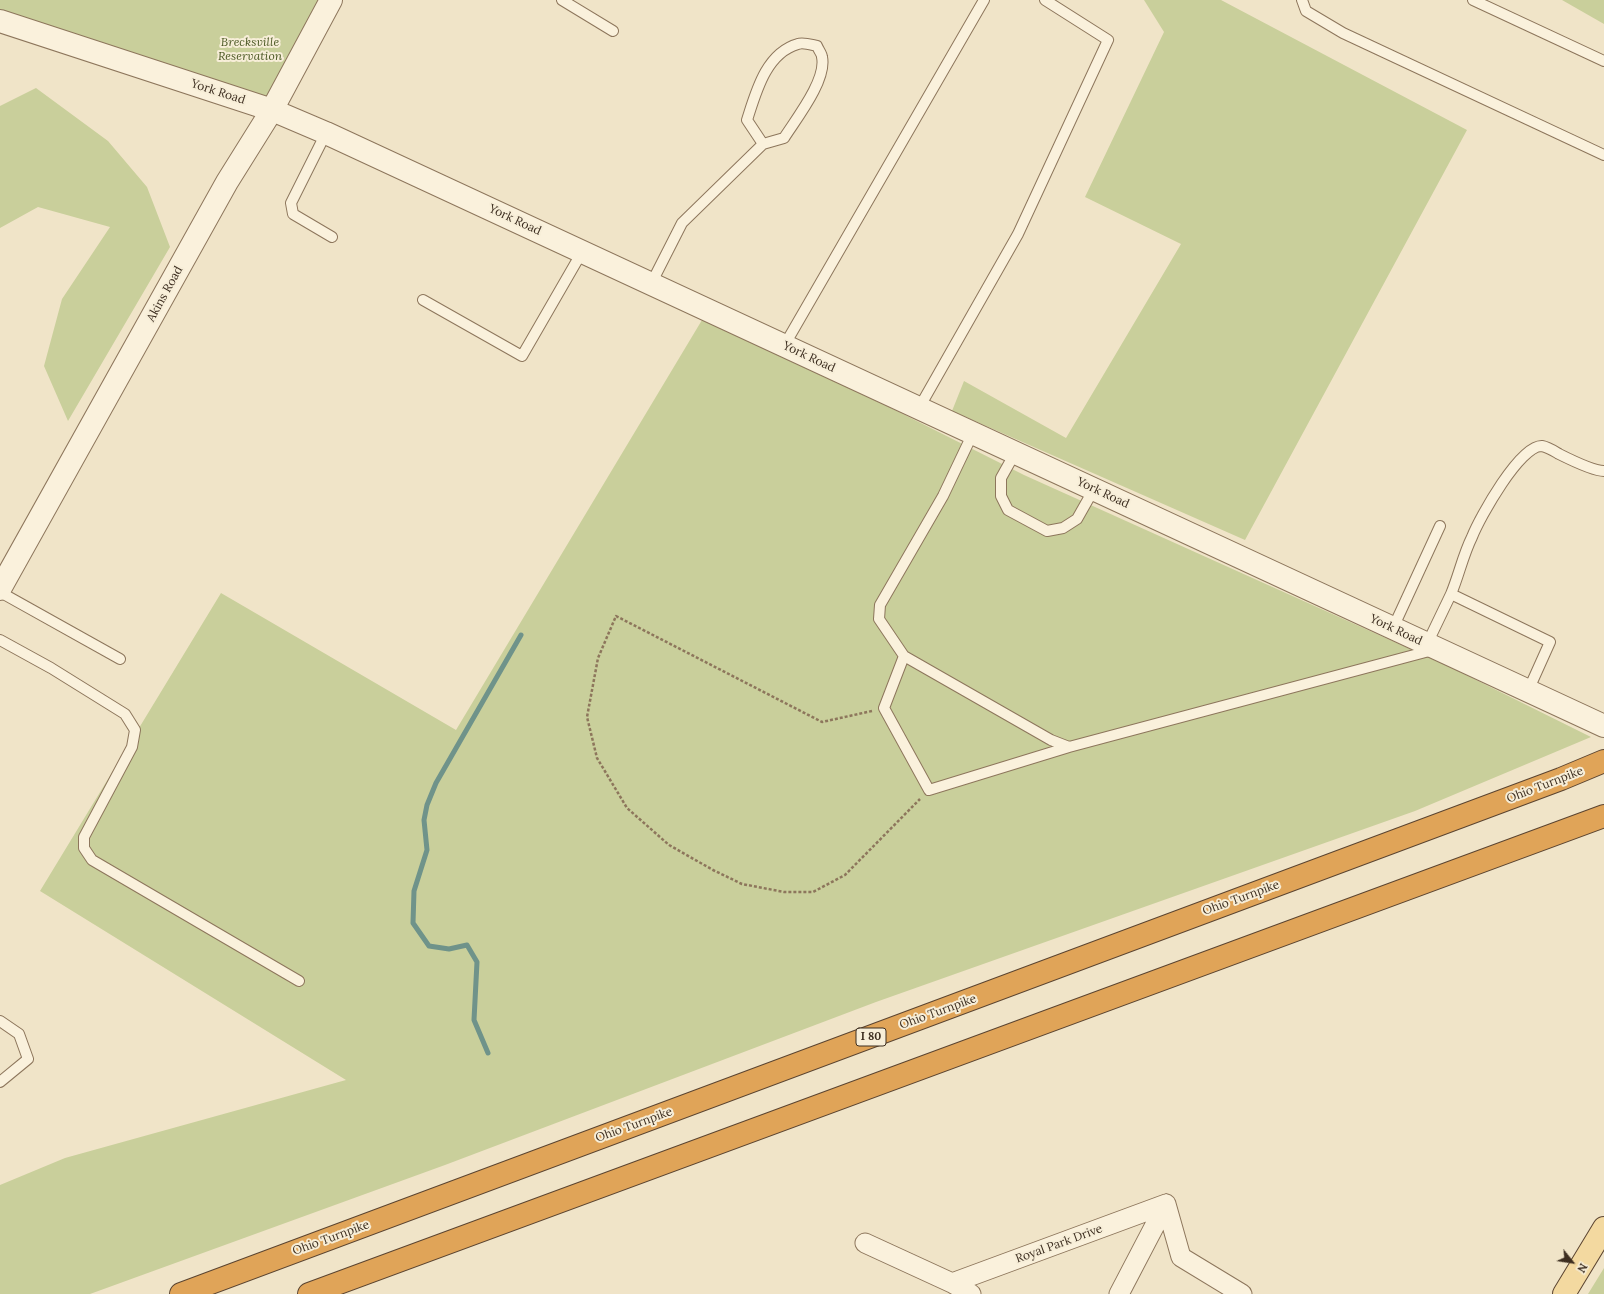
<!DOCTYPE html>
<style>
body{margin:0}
#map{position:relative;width:1604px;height:1294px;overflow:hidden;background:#f0e4c8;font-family:Lora,serif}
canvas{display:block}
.north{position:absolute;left:1552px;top:1242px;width:40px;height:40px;-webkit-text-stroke:3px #f7eed8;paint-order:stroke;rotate:120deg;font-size:11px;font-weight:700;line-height:16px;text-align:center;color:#3d2e20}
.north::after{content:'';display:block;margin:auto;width:14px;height:18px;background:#3d2e20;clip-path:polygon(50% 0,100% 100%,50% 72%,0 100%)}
</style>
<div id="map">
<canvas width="1604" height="1294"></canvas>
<div class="north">N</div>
</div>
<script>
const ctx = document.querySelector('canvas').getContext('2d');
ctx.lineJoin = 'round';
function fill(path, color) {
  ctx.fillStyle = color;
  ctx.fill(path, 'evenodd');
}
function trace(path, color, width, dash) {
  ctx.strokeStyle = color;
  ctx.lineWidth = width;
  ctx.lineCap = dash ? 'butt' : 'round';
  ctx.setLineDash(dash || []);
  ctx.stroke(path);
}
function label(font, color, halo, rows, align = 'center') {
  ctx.font = font + ' Lora,serif';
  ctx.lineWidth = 4;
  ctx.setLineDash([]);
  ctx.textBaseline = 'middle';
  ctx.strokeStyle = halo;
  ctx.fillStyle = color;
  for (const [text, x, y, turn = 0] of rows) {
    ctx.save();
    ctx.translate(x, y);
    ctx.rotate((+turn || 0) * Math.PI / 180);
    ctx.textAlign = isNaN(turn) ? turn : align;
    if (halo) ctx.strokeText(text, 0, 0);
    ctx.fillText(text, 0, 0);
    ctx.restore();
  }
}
const green = new Path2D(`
 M 0,0 L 336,0 L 274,109 L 0,24 Z
 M 1144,0 L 1221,0 L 1467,130 L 1245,540 L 952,411 L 964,381 L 1066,438 L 1181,244 L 1085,197 L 1164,32 Z
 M 1562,0 L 1604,0 L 1604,24 Z
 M 36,88 L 108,141 L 147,187 L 170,247 L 68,421 L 44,366 L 62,299 L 110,227 L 38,207 L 0,228 L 0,106 Z
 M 702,320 L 891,408 L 1024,475 L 1450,667 L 1591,737 L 1415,811 L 876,1002 L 445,1165 L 90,1294 L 0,1294 L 0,1185 L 65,1158 L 346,1080 L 40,891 L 221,593 L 456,730 Z
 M 1604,1268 L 1604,1294 L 1588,1294 Z`);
const stream = new Path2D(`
 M 488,1053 L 474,1020 L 477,962 L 467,945 L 449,949 L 429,946 L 413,923 L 414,891 L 427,850 L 424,820 L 427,805 L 436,783 L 521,635`);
const path = new Path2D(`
 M 872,711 L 822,722 L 616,616 L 598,658 L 587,717 L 597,758 L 627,808 L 669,845 L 713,870 L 742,884 L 784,892 L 813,892 L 845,875 L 920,799`);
const service = new Path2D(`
 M 562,0 L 613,31
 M 1302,0 L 1306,11 L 1343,33 L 1604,155
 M 1473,0 L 1604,61
 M 326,133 L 291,203 L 293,214 L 332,237
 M 651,284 L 682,223 L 763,144 L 747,120 C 756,92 766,53 798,44 C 803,42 812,45 817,46 C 818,49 822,54 822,57 C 827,80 796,119 784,138 L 763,144
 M 423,300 L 522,356 L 582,252
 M 784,346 L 984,0
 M 919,408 L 1018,234 L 1108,40 L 1045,0
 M 973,433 L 943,496 L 880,605 L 879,619 L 904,656 L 1051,740 L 1069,747 L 1433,650
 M 1015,453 L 1001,478 L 1001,496 L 1008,510 L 1047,531 L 1063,528 L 1077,519 L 1094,489
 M 0,592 L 120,659
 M 1451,594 C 1459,575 1463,555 1472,537 C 1480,517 1520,445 1542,446 C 1548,447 1554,451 1559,454 C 1569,459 1593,471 1604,471
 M 1393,628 L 1440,526
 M 0,640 L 51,668 L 125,714 L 135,730 L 132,747 L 84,837 L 84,848 L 92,860 L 299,981
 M 1427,644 L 1451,594 L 1550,642 L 1528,691
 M 904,656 L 884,708 L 929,790 L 1069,747
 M 0,1021 L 19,1034 L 28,1059 L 0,1082`);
const minor = new Path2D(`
 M 1166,1204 L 1181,1257 L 1242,1294
 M 865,1243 L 952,1283 L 971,1294
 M 952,1283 L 1166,1204
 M 1119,1294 L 1166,1204`);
const tertiary = new Path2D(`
 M 0,21 L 272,110 L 326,133 L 1604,726
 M 0,589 L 227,182 L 272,110 L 331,0`);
const primary = new Path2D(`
 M 1564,1294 L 1604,1228`);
const motorway = new Path2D(`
 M 181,1294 L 1561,779 L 1604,761
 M 309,1294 L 1604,816`);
const shields = [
 [871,1037,30]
];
const shieldNames = [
 ["I 80",871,1037]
];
const parkNames = [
 ["Brecksville",250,43],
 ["Reservation",250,57]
];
const streetNames = [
 ["York Road",218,92,18],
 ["York Road",515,220,25],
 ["Akins Road",165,294,-61],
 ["York Road",809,357,25],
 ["York Road",1103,493,25],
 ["York Road",1396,630,25],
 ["Ohio Turnpike",1545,785,-21],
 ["Ohio Turnpike",1241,898,-20],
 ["Ohio Turnpike",938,1012,-20],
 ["Ohio Turnpike",634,1125,-20],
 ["Ohio Turnpike",331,1238,-20],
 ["Royal Park Drive",1059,1244,-20]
];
fill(green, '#c9cf9b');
trace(stream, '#6f938a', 5);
trace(service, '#8d765c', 12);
trace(minor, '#8d765c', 21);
trace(tertiary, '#8d765c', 24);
trace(primary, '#5b4430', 24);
trace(motorway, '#5b4430', 24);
trace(path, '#8d765c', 2.5, [3, 2]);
trace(service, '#faf1dc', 10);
trace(minor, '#faf1dc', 19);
trace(tertiary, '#faf1dc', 22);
trace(primary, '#f3d9a0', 22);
trace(motorway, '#e0a458', 22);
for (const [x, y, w] of shields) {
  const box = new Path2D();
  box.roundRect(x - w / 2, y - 9, w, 18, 3);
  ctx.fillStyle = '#f7eed8';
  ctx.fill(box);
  trace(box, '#3d2e20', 1);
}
label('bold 11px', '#3d2e20', null, shieldNames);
label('italic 12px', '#4d5a26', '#f7eed8', parkNames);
label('12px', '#3d2e20', '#f7eed8', streetNames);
</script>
